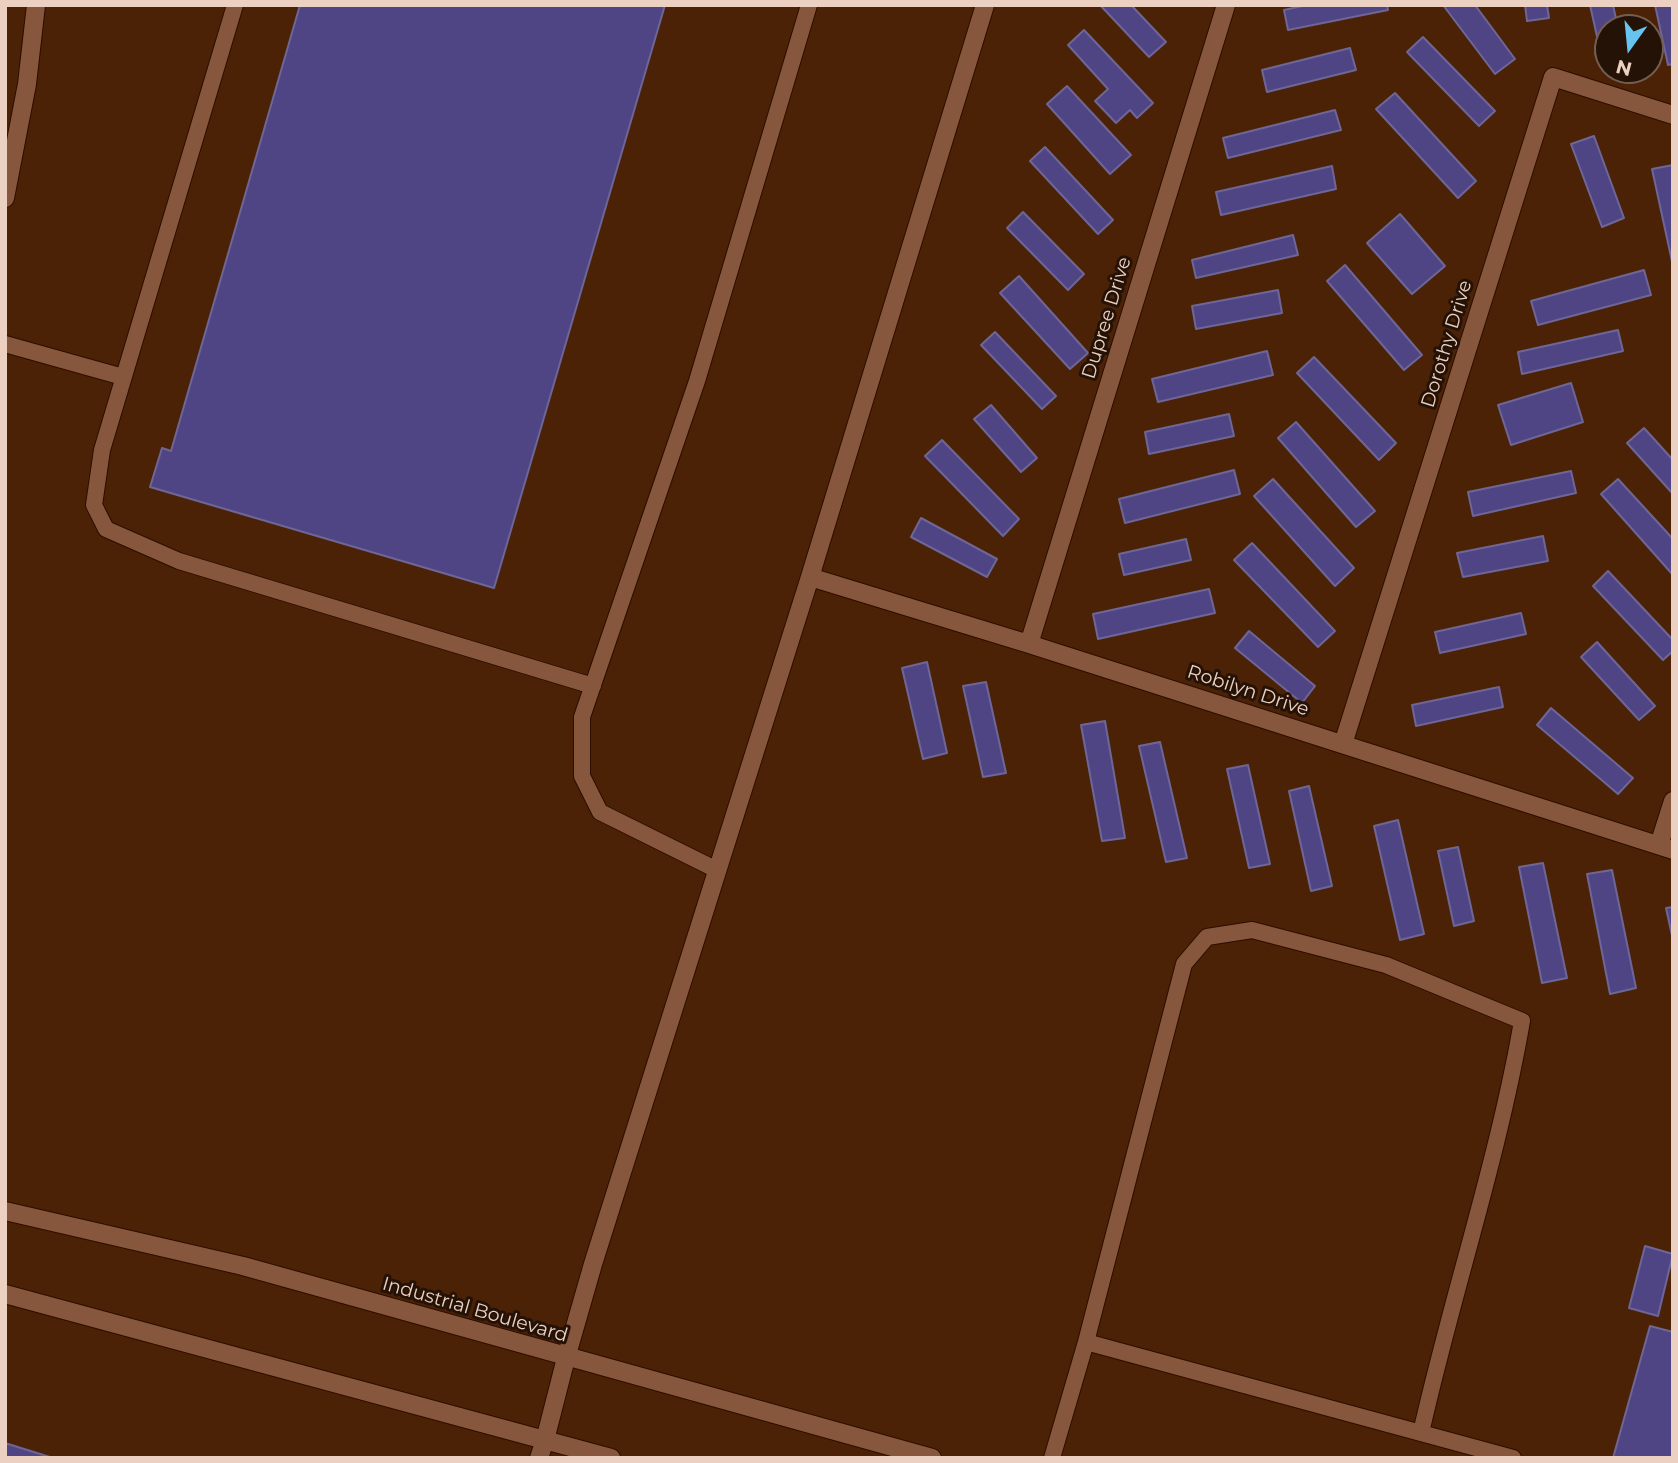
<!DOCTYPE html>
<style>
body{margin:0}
#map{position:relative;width:1678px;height:1463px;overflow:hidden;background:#4c2206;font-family:Montserrat,sans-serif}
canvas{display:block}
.frame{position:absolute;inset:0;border:7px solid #ecd0c1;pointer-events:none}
.north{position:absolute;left:1594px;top:14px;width:70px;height:70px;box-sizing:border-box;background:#251207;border:2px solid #755e51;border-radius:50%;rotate:195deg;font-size:19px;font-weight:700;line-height:28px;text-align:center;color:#ecd0c1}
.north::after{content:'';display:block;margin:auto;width:24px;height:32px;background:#66c4ef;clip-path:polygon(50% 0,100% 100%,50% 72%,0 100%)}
</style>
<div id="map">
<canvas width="1678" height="1463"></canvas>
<div class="frame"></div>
<div class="north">N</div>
</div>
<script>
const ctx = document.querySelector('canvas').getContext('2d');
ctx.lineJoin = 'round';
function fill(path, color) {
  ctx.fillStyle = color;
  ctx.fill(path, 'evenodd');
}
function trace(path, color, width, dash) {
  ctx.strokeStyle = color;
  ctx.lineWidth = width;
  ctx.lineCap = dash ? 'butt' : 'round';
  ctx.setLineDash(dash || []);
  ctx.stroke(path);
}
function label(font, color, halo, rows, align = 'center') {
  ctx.font = font + ' Montserrat,sans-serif';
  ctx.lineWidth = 6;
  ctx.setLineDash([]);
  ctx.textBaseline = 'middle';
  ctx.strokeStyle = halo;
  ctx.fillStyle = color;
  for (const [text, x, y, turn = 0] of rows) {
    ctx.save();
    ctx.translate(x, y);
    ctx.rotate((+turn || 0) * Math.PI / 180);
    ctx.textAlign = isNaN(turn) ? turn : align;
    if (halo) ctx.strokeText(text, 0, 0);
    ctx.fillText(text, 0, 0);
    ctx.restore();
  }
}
const building = new Path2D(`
 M 300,5 L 665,5 L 494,588 L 150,487 L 162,448 L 171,451 Z
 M 1100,5 L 1131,5 L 1166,42 L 1149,57 Z
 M 1307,5 L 1387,5 L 1388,10 L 1288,30 L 1284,10 Z
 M 1443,5 L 1475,5 L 1515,59 L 1495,74 Z
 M 1525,5 L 1547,5 L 1549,18 L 1527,21 Z
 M 1590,5 L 1613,5 L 1618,28 L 1608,28 L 1608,39 L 1598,41 Z
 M 1655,5 L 1673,5 L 1673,64 L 1668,65 Z
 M 1084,30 L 1153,103 L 1137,118 L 1130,110 L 1116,123 L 1095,101 L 1108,89 L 1068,45 Z
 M 1423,37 L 1495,111 L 1479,126 L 1407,52 Z
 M 1350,48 L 1356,70 L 1267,92 L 1262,70 Z
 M 1067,86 L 1131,155 L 1110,174 L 1047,104 Z
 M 1395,93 L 1476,181 L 1458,198 L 1376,109 Z
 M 1335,110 L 1341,130 L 1228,158 L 1223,138 Z
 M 1594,136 L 1624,218 L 1602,227 L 1571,144 Z
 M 1045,147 L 1113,220 L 1098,234 L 1030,161 Z
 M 1673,165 L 1673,266 L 1652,169 Z
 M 1332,166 L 1336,189 L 1221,215 L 1216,192 Z
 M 1023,212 L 1084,274 L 1068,290 L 1007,228 Z
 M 1400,214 L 1445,266 L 1412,294 L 1367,243 Z
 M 1293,235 L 1298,255 L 1196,278 L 1192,260 Z
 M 1345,265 L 1422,355 L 1404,370 L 1327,281 Z
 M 1644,270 L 1651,295 L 1538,325 L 1531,301 Z
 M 1019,276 L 1088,353 L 1070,369 L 1000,293 Z
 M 1278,290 L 1282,313 L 1196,329 L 1192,306 Z
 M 1618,330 L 1623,351 L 1522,374 L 1518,352 Z
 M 995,332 L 1056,396 L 1042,409 L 981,345 Z
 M 1267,351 L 1273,375 L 1158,402 L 1152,379 Z
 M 1314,357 L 1396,443 L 1379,460 L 1297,373 Z
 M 1571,383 L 1583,422 L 1511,445 L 1498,405 Z
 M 991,405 L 1037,458 L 1021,472 L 974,419 Z
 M 1229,414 L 1234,436 L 1149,454 L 1145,432 Z
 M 1296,422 L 1375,511 L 1356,527 L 1278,438 Z
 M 1644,428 L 1673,460 L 1673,494 L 1627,443 Z
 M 942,440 L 1019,519 L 1003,536 L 925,456 Z
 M 1234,470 L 1240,494 L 1125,523 L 1119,499 Z
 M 1571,471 L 1576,493 L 1473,516 L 1468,492 Z
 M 1273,479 L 1354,568 L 1335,586 L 1254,496 Z
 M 1618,479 L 1673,539 L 1673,575 L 1601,494 Z
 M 921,518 L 997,559 L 987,577 L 911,537 Z
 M 1543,536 L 1548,561 L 1463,577 L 1457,553 Z
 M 1186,539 L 1191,560 L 1124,575 L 1119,554 Z
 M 1252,543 L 1335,631 L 1318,647 L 1234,560 Z
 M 1608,571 L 1673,640 L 1673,651 L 1663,660 L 1593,586 Z
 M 1209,589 L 1215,613 L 1098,639 L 1093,614 Z
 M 1521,613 L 1526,634 L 1440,653 L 1435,632 Z
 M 1249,631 L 1315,686 L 1302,703 L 1235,648 Z
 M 1597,642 L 1655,706 L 1639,720 L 1581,657 Z
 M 927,662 L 947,753 L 923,759 L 902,668 Z
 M 986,682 L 1006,773 L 983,777 L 963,686 Z
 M 1499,687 L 1503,707 L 1416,726 L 1412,705 Z
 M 1551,708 L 1633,778 L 1618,794 L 1537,725 Z
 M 1105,721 L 1125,838 L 1102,841 L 1081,725 Z
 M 1160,742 L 1187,858 L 1166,862 L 1139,746 Z
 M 1248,765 L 1270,864 L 1249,868 L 1227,769 Z
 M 1309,786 L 1332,886 L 1311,891 L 1289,791 Z
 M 1398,820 L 1424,934 L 1400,940 L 1374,826 Z
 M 1458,847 L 1474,921 L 1454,926 L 1438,851 Z
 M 1543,863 L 1567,978 L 1542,983 L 1519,867 Z
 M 1612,870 L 1636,988 L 1610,994 L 1587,874 Z
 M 1673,907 L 1673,940 L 1666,908 Z
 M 1645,1246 L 1673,1254 L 1658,1316 L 1629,1308 Z
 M 1650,1326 L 1673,1332 L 1673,1458 L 1613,1458 Z
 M 5,1443 L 53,1458 L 5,1458 Z`);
const lane = new Path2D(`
 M 235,5 L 102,450 L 94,505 L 106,529 L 179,561 L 593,686
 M 5,344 L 123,377
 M 717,870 L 600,812 L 582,776 L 582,717 L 697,381 L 809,5
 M 1086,1342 L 1184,964 L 1207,937 L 1252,930 L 1386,965 L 1522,1021 C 1498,1160 1452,1295 1421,1433
 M 1052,1458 L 1086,1342 L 1513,1458`);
const street = new Path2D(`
 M 810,577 L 1029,644 L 1673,850
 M 1029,644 L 1226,5
 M 1343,744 L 1553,77 L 1673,115
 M 1659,845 L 1673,801
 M 566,1358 L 593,1264 L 810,577 L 985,5
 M 539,1458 L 545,1440`);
const secondary = new Path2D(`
 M 5,198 L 27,84 L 36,5
 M 5,1211 L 243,1266 L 932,1458
 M 5,1294 L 611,1458
 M 545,1440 L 566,1358`);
const streetNames = [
 ["Dupree Drive",1107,318,-73],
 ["Dorothy Drive",1447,344,-73],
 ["Robilyn Drive",1248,691,18],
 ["Industrial Boulevard",475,1310,16]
];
fill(building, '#504584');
trace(building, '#6d6696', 2);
trace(lane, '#2c0d00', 18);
trace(street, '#2c0d00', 20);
trace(secondary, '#2c0d00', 20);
trace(lane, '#87573d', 16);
trace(street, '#87573d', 18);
trace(secondary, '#87573d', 18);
label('19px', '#ecd0c1', '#251207', streetNames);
</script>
